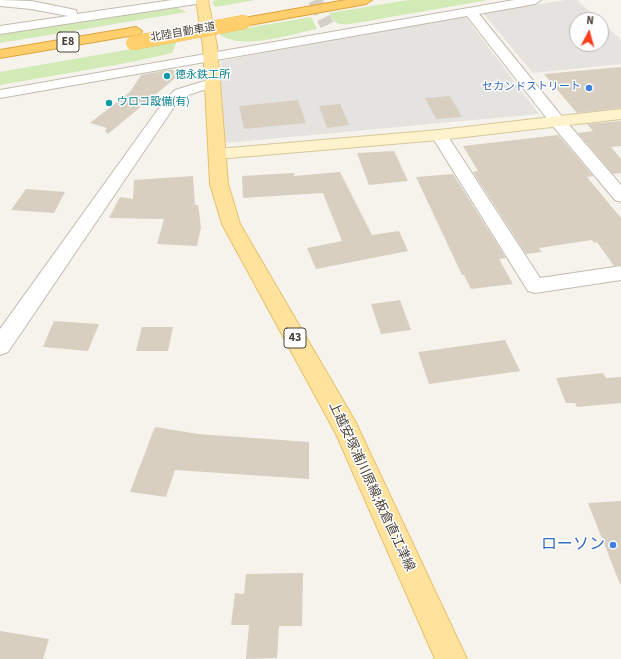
<!DOCTYPE html>
<meta charset="utf-8">
<style>
body{margin:0}
#map{position:relative;width:621px;height:659px;overflow:hidden;background:#f6f3ec;font-family:"Source Sans 3",sans-serif}
canvas{display:block}
.north{position:absolute;left:569px;top:12px;width:40px;height:40px;box-sizing:border-box;background:#fff;border:1px solid #b7b4b0;border-radius:50%;rotate:6deg;font-size:11px;font-weight:700;line-height:16px;text-align:center;color:#4b4439}
.north::after{content:'';display:block;margin:auto;width:14px;height:18px;background:#fc3f1d;clip-path:polygon(50% 0,100% 100%,50% 72%,0 100%)}
</style>
<div id="map">
<canvas width="621" height="659"></canvas>
<div class="north">N</div>
</div>
<script>
const ctx = document.querySelector('canvas').getContext('2d');
ctx.lineJoin = 'round';
function fill(path, color) {
  ctx.fillStyle = color;
  ctx.fill(path, 'evenodd');
}
function trace(path, color, width, dash) {
  ctx.strokeStyle = color;
  ctx.lineWidth = width;
  ctx.lineCap = dash ? 'butt' : 'round';
  ctx.setLineDash(dash || []);
  ctx.stroke(path);
}
function label(font, color, halo, rows, align = 'center') {
  ctx.font = font + ' "Source Sans 3","Noto Sans JP",sans-serif';
  ctx.lineWidth = 3;
  ctx.setLineDash([]);
  ctx.textBaseline = 'middle';
  ctx.strokeStyle = halo;
  ctx.fillStyle = color;
  for (const [text, x, y, turn = 0] of rows) {
    ctx.save();
    ctx.translate(x, y);
    ctx.rotate((+turn || 0) * Math.PI / 180);
    ctx.textAlign = isNaN(turn) ? turn : align;
    if (halo) ctx.strokeText(text, 0, 0);
    ctx.fillText(text, 0, 0);
    ctx.restore();
  }
}
const green = new Path2D(`
 M 215,0 L 255,0 L 215,7 L 212,2 Z
 M 408,0 L 488,0 L 350,24 C 338,25 334,24 329,13 Z
 M 175,7 L 187,12 L 0,43 L 0,33 Z
 M 311,17 L 317,29 C 290,34 240,52 218,33 Z
 M 177,41 L 172,53 L 132,62 L 0,85 L 0,72 Z`);
const parking = new Path2D(`
 M 566,0 L 577,0 L 599,20 L 577,20 L 577,44 L 601,44 L 601,21 L 621,40 L 621,64 L 533,73 L 483,13 Z
 M 464,15 L 539,114 L 214,144 L 221,61 Z`);
const building = new Path2D(`
 M 621,67 L 621,108 L 577,113 L 544,74 Z
 M 168,70 L 185,70 L 108,134 L 105,131 L 107,128 L 90,123 L 130,92 L 141,75 Z
 M 450,96 L 462,117 L 436,119 L 425,98 Z
 M 298,100 L 306,123 L 244,129 L 239,106 Z
 M 340,104 L 349,125 L 327,128 L 319,106 Z
 M 621,121 L 621,146 L 611,147 L 621,159 L 621,173 L 613,174 L 578,133 L 593,131 L 587,124 Z
 M 558,135 L 593,176 L 587,177 L 621,218 L 621,265 L 614,266 L 597,242 L 594,243 L 592,240 L 539,248 L 542,252 L 526,254 L 473,172 L 478,171 L 463,146 Z
 M 394,151 L 408,181 L 369,185 L 357,153 Z
 M 340,172 L 372,235 L 399,231 L 408,251 L 316,269 L 307,248 L 342,241 L 323,193 L 243,198 L 242,176 L 294,173 L 294,176 Z
 M 453,174 L 506,258 L 499,259 L 513,284 L 471,289 L 464,275 L 462,275 L 416,177 Z
 M 193,176 L 195,205 L 198,205 L 201,227 L 197,246 L 157,244 L 164,219 L 109,218 L 120,197 L 133,199 L 134,180 Z
 M 26,189 L 65,192 L 54,213 L 11,210 Z
 M 400,300 L 411,330 L 381,334 L 371,304 Z
 M 54,321 L 99,324 L 88,351 L 43,347 Z
 M 142,327 L 173,327 L 168,351 L 136,351 Z
 M 505,340 L 520,371 L 429,384 L 418,352 Z
 M 603,373 L 606,378 L 621,377 L 621,403 L 577,407 L 575,403 L 566,403 L 556,378 Z
 M 155,427 L 198,434 L 309,442 L 309,479 L 175,470 L 166,497 L 130,492 Z
 M 621,501 L 621,584 L 620,584 L 588,503 Z
 M 303,573 L 302,626 L 279,626 L 277,658 L 246,659 L 249,625 L 231,625 L 235,593 L 244,594 L 246,574 Z
 M 0,631 L 49,639 L 43,659 L 0,659 Z`);
const streetTunnel = new Path2D(`
 M 315,0 L 327,25`);
const street = new Path2D(`
 M 0,0 L 31,1 L 76,10 L 77,14 L 172,0 L 202,0 L 196,4 L 0,34 L 0,26 L 68,16 L 31,9 L 0,6 Z
 M 514,0 L 541,0 L 535,4 L 479,14 L 564,119 L 621,185 L 621,202 L 615,200 L 552,125 L 467,16 L 0,98 L 0,90 Z
 M 211,79 L 216,80 L 218,83 L 216,86 L 185,96 L 174,107 L 8,352 L 0,355 L 0,329 L 164,101 L 175,90 Z
 M 439,130 L 445,132 L 447,135 L 540,278 L 621,266 L 621,280 L 535,293 L 528,291 L 431,135 L 433,132 Z`);
const secondary = new Path2D(`
 M 621,109 L 621,119 L 439,140 L 217,159 L 211,158 L 209,154 L 211,150 L 217,149 L 439,130 Z`);
const primary = new Path2D(`
 M 196,0 L 208,0 L 217,46 L 228,184 L 240,224 L 355,421 L 467,659 L 435,659 L 336,434 L 222,224 L 210,184 L 203,46 Z`);
const highway = new Path2D(`
 M 346,0 L 372,0 L 366,4 L 244,26 L 238,22 L 244,18 Z
 M 136,27 L 142,31 L 141,34 L 0,58 L 0,50 Z`);
const highwayBridge = new Path2D(`
 M 133,43 L 244,22`);
const markers = [
 [167,76,4,"#0f9aa8"],
 [589,88,4,"#3f7fe0"],
 [109,103,4,"#0f9aa8"],
 [613,545,4,"#3f7fe0"]
];
const farStreetnames = [
 ["北陸自動車道",183,33,-10]
];
const farCulturenames = [
 ["徳永鉄工所",175,76],
 ["ウロコ設備(有)",117,103]
];
const farShopnames = [
 ["セカンドストリート",581,88]
];
const shields = [
 [68,42,22],
 [295,338,22]
];
const shieldNames = [
 ["E8",68,42],
 ["43",295,338]
];
const streetNames = [
 ["上越安塚浦川原線;板倉直江津線",371,487,65]
];
const nearShopnames = [
 ["ローソン",605,545]
];
fill(green, '#d2eab5');
fill(parking, '#e5e3e0');
fill(building, '#d8cfc1');
trace(streetTunnel, '#d4d0c8', 14, [14, 6]);
trace(street, '#c2bbae', 2);
trace(secondary, '#d6c79b', 2);
trace(primary, '#e6c16a', 2);
trace(highway, '#e0a43c', 2);
fill(street, '#fff');
fill(secondary, '#fff3cd');
fill(primary, '#ffe39c');
fill(highway, '#ffcf6e');
trace(highwayBridge, '#e0a43c', 14, []);
trace(highwayBridge, '#ffcf6e', 14);
for (const [x, y, r, color] of markers) {
  const dot = new Path2D();
  dot.arc(x, y, r, 0, 2 * Math.PI);
  ctx.fillStyle = color;
  ctx.fill(dot);
  trace(dot, '#fff', 1.5);
}
label('11px', '#4b4439', '#fff', farStreetnames);
label('11px', '#0d838f', '#fff', farCulturenames, 'left');
label('11px', '#366cbe', '#fff', farShopnames, 'right');
for (const [x, y, w] of shields) {
  const box = new Path2D();
  box.roundRect(x - w / 2, y - 10, w, 20, 3);
  ctx.fillStyle = '#fff';
  ctx.fill(box);
  trace(box, '#4b4439', 1);
}
label('bold 12px', '#4b4439', null, shieldNames);
label('13px', '#4b4439', '#fff', streetNames);
label('16px', '#366cbe', '#fff', nearShopnames, 'right');
</script>
